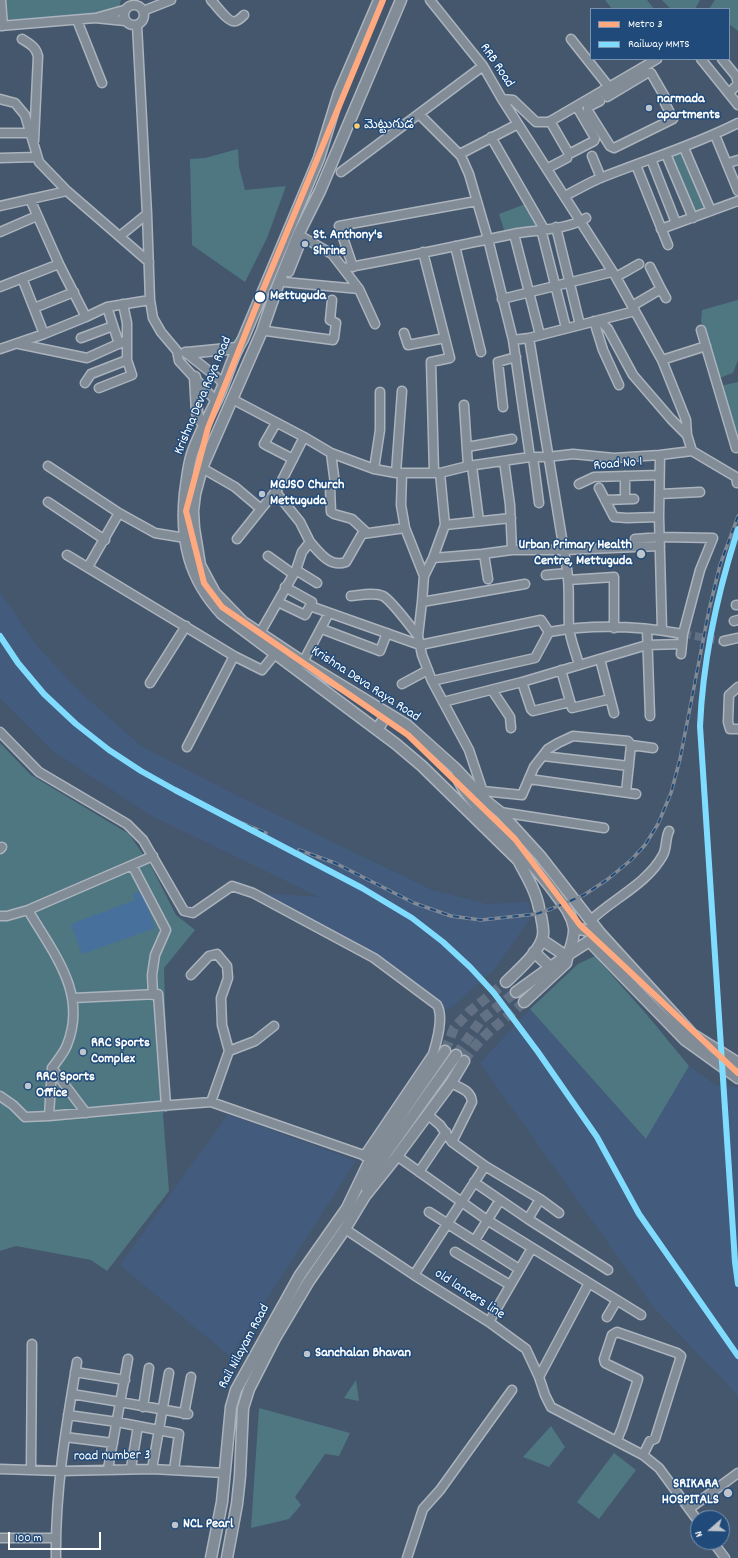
<!DOCTYPE html>
<meta charset="utf-8">
<style>
body{margin:0}
#map{position:relative;width:738px;height:1558px;overflow:hidden;background:#45576d;font-family:Dekko,sans-serif}
canvas{display:block}
.legend{position:absolute;left:590px;top:8px;width:140px;height:52px;box-sizing:border-box;background:#1f4a7a;border:1px solid #7992af;margin:0;padding:5px 7px;list-style:none;font-size:12px;color:#fff}
.legend li{display:flex;align-items:center;gap:8px;height:20px}
.legend b{width:20px;border:1px solid #7992af}
.north{position:absolute;left:690px;top:1510px;width:40px;height:40px;box-sizing:border-box;background:#1f4a7a;border:1px solid #7992af;border-radius:50%;rotate:250deg;font-size:11px;font-weight:700;line-height:16px;text-align:center;color:#fff}
.north::after{content:'';display:block;margin:auto;width:14px;height:18px;background:#bec4cc;clip-path:polygon(50% 0,100% 100%,50% 72%,0 100%)}
.scale{position:absolute;left:8px;top:1532px;width:93px;height:18px;box-sizing:border-box;border:2px solid #fff;border-top:0;padding-left:5px;font-size:12px;line-height:14px;white-space:nowrap;color:#fff;-webkit-text-stroke:3px #1f4a7a;paint-order:stroke}
</style>
<div id="map">
<canvas width="738" height="1558"></canvas>
<ul class="legend">
<li><b style="height:5px;background:#ffa980"></b>Metro 3</li>
<li><b style="height:5px;background:#80dcff"></b>Railway MMTS</li>
</ul>
<div class="north">N</div>
<div class="scale">100 m</div>
</div>
<script>
const ctx = document.querySelector('canvas').getContext('2d');
ctx.lineJoin = 'round';
function fill(path, color) {
  ctx.fillStyle = color;
  ctx.fill(path, 'evenodd');
}
function trace(path, color, width, dash) {
  ctx.strokeStyle = color;
  ctx.lineWidth = width;
  ctx.lineCap = dash ? 'butt' : 'round';
  ctx.setLineDash(dash || []);
  ctx.stroke(path);
}
function label(font, color, halo, rows, align = 'center') {
  ctx.font = font + ' Dekko,"Noto Sans Telugu",sans-serif';
  ctx.lineWidth = 3;
  ctx.setLineDash([]);
  ctx.textBaseline = 'middle';
  ctx.strokeStyle = halo;
  ctx.fillStyle = color;
  for (const [text, x, y, turn = 0] of rows) {
    ctx.save();
    ctx.translate(x, y);
    ctx.rotate((+turn || 0) * Math.PI / 180);
    ctx.textAlign = isNaN(turn) ? turn : align;
    if (halo) ctx.strokeText(text, 0, 0);
    ctx.fillText(text, 0, 0);
    ctx.restore();
  }
}
const built = new Path2D(`
 M 0,592 L 36,645 L 76,688 L 142,747 L 242,798 L 432,890 L 487,904 L 529,902 L 530,919 L 493,971 L 447,1011 L 403,975 L 374,955 L 259,893 L 319,897 L 150,815 L 53,751 L 0,698 Z
 M 530,1009 L 646,1139 L 689,1066 L 717,1086 L 738,1087 L 738,1398 L 731,1388 L 655,1309 L 480,1063 Z
 M 228,1114 L 356,1161 L 230,1356 L 120,1265 Z`);
const green = new Path2D(`
 M 6,0 L 121,0 L 119,8 L 99,14 L 8,23 Z
 M 605,0 L 647,0 L 654,9 L 612,9 Z
 M 662,0 L 700,0 L 695,9 L 671,9 Z
 M 715,0 L 738,0 L 738,31 L 729,24 L 729,9 L 709,9 Z
 M 684,148 L 711,211 L 693,218 L 666,154 Z
 M 238,149 L 239,167 L 245,190 L 286,186 L 267,238 L 245,282 L 192,245 L 190,159 L 205,158 Z
 M 528,203 L 544,229 L 506,236 L 499,214 Z
 M 738,300 L 738,360 L 733,373 L 719,378 L 701,321 L 702,310 Z
 M 738,382 L 738,448 L 720,386 Z
 M 0,743 L 31,775 L 129,834 L 151,866 L 176,915 L 195,930 L 164,968 L 165,1005 L 169,1098 L 163,1114 L 169,1191 L 107,1271 L 91,1260 L 16,1246 L 0,1251 Z
 M 595,956 L 648,1016 L 689,1066 L 646,1139 L 530,1009 L 578,964 Z
 M 356,1380 L 359,1401 L 344,1398 Z
 M 259,1408 L 350,1433 L 339,1456 L 325,1454 L 295,1497 L 301,1505 L 289,1519 L 251,1528 Z
 M 551,1426 L 565,1447 L 549,1467 L 523,1457 Z
 M 614,1453 L 636,1470 L 599,1519 L 577,1502 Z`);
const water = new Path2D(`
 M 142,891 L 155,928 L 82,954 L 71,924 L 135,900 L 133,894 Z`);
const minorTunnel = new Path2D(`
 M 683,634 L 724,641`);
const majorTunnel = new Path2D(`
 M 445,1051 L 454,1028 L 469,1012 L 506,982
 M 456,1055 L 482,1019 L 516,992
 M 464,1061 C 482,1034 501,1023 524,1002`);
const minor = new Path2D(`
 M 1,0 L 3,26
 M 211,0 C 216,5 229,24 236,21 C 239,20 242,17 244,15
 M 430,0 L 483,66 L 502,99 L 616,277 L 662,360 L 686,420 L 687,435 L 692,451
 M124 15a10 10 0 1 1 20 0a10 10 0 1 1-20 0Z
 M 143,11 L 171,0
 M 99,17 L 124,10
 M 77,20 L 102,83
 M 137,25 L 147,214 L 150,300 L 153,318 L 161,332 L 177,351 L 179,361 L 216,401
 M 0,26 L 95,18 L 125,21
 M 22,39 C 30,44 36,47 38,56 L 34,141
 M 571,39 L 609,87
 M 701,59 L 738,105
 M 722,59 L 736,76 L 738,84 L 729,93
 M 596,95 L 600,101 L 588,107 L 588,111 L 610,146 L 614,148 L 673,119 L 665,103 L 666,99 L 651,73 L 647,73 L 607,97 L 603,90
 M 0,99 L 15,103 L 25,115 L 39,162 L 67,191 L 149,262
 M 502,99 L 513,100 L 536,122 L 549,122 L 657,59
 M 419,114 L 461,156 L 469,174 L 488,239 L 513,340 L 530,457
 M 550,121 L 569,154 L 594,141 L 595,138 L 577,107
 M 0,133 L 30,133
 M 715,135 L 738,191
 M 491,137 L 544,229
 M 684,148 L 711,211
 M 460,154 L 518,124
 M 666,154 L 693,218
 M 592,156 L 601,178
 M 0,158 L 37,157
 M 651,159 L 676,223
 M 728,163 L 738,160
 M 636,165 L 668,245
 M 548,168 L 567,158
 M 341,172 L 483,66
 M 565,196 C 576,190 587,184 598,179 C 645,160 693,146 738,123
 M 30,199 L 59,264 L 86,317
 M 0,206 L 67,191
 M 556,227 L 580,325
 M 541,229 L 566,328
 M 661,229 L 738,201
 M 0,232 L 37,216
 M 514,234 L 540,335
 M 299,235 L 332,254 L 359,289 L 375,324
 M 120,236 L 147,214
 M 455,246 L 481,352
 M 423,252 L 450,358 L 431,362 L 434,472
 M 353,267 L 339,226 L 477,201
 M 344,268 C 402,258 460,245 518,233 C 538,230 569,229 586,218
 M 289,272 L 303,237
 M 616,277 L 639,264
 M 22,278 L 44,334
 M 284,282 L 359,289
 M 0,287 L 59,264
 M 661,289 L 666,298
 M 502,299 L 612,272
 M 632,306 L 661,289 L 650,267
 M 107,307 L 119,344
 M 34,308 L 74,292
 M 599,320 L 608,329 L 633,375 L 671,419 L 687,435
 M 594,321 L 603,350 L 619,385
 M 701,330 L 736,448
 M 266,331 L 333,340 L 334,338 L 336,323 L 330,320 L 332,300
 M 404,333 L 408,345 L 445,338
 M 81,338 L 113,326
 M 529,338 C 541,415 554,492 567,569 C 570,588 568,607 569,627 C 570,639 576,653 579,665
 M 513,340 L 529,338 L 635,311
 M 19,344 L 87,358 L 127,340
 M 0,349 L 44,334 L 86,317 L 107,307 L 150,300
 M 185,352 L 224,383
 M 662,360 L 706,346
 M 85,383 L 91,374 L 127,360
 M 99,388 L 132,375 L 127,360 L 127,323 L 123,304
 M 232,399 L 304,437 L 331,453 L 374,469 L 396,473 L 440,473 L 468,466 L 530,457 L 547,457 L 573,454 L 614,458 L 660,455 L 692,451 L 736,477 L 737,483
 M 464,405 L 468,466
 M 503,407 L 498,362 L 516,357
 M 276,423 L 264,444 L 293,459
 M 467,447 L 512,439
 M 331,453 L 335,484 L 330,487 L 331,512 L 334,514 L 352,519 L 366,532
 M 660,455 L 659,517 L 662,630
 M 533,457 L 539,503
 M 504,461 L 510,505 L 512,550
 M 48,466 L 119,513 L 155,533 L 185,538
 M 472,466 L 479,521
 M 202,468 L 235,487 L 261,509 L 237,539
 M 374,469 L 380,430 L 380,392
 M 396,473 L 402,391
 M 402,473 L 401,505 L 405,528 L 424,576
 M 440,473 L 445,525 L 433,558 L 424,576 L 422,602 L 418,636 L 422,655 L 432,681 L 469,750 L 486,801
 M 625,476 L 625,499
 M 579,484 L 594,477 L 659,475
 M 599,488 L 614,517 L 627,518 L 659,517
 M 660,494 L 700,492
 M 605,500 L 634,499
 M 48,502 L 105,540
 M 261,509 L 277,490 L 304,437
 M 445,525 L 511,518
 M 635,539 L 661,537 L 713,538 L 700,570 L 683,634 L 681,654
 M 310,542 C 320,553 330,568 346,562 L 362,534 L 405,528
 M 484,554 L 488,579
 M 67,555 L 234,656 L 262,670 L 275,654
 M 268,556 L 293,574
 M 433,558 L 482,554 L 512,550 L 564,550 L 660,546
 M 88,567 L 119,513
 M 296,570 L 317,583
 M 546,575 L 567,573
 M 568,580 L 614,577 L 614,628
 M 285,587 L 312,602 L 310,606 L 420,645 L 541,620 L 549,632
 M 351,596 C 361,595 374,592 383,596 C 391,600 411,627 418,636
 M 278,602 L 305,615 L 310,606
 M 422,602 L 525,584
 M 736,605 L 738,605
 M 734,621 L 738,620
 M 322,629 L 380,651 L 387,633
 M 647,630 L 650,716
 M 260,633 L 296,570 L 302,552 L 310,542 L 300,522 L 275,491
 M 724,641 L 738,638
 M 600,659 L 614,713
 M 303,662 L 329,613
 M 561,670 L 572,708 L 610,699
 M 432,681 L 535,658 L 549,632 C 592,624 640,626 683,634
 M 522,682 L 531,709 L 533,711 L 570,702
 M 150,683 L 186,626
 M 402,684 L 428,670
 M 738,687 L 729,695 L 728,722 L 730,729 L 738,729
 M 492,690 L 510,717 L 511,728
 M 443,702 L 522,682 L 647,645 L 682,644
 M 0,732 L 39,772 L 127,824 L 143,840 L 184,911 L 193,913 L 232,886 L 253,893 L 374,958 L 437,1005 C 444,1017 437,1041 433,1054 L 364,1156
 M 187,747 L 234,656
 M 543,756 L 629,766
 M 529,779 L 636,794
 M 483,791 L 522,795 L 534,767 L 548,749 L 558,743 L 573,736 L 628,741 L 631,745 L 653,748
 M 626,792 L 631,745
 M 500,812 L 604,828
 M 0,849 L 2,847
 M 132,865 L 166,930 L 155,955 L 152,975 L 153,995
 M 28,910 C 53,953 88,993 67,1045 C 64,1053 57,1061 52,1068 L 86,1113
 M 0,916 L 7,916 L 28,910 L 153,856
 M 591,920 C 614,898 647,884 663,855 C 667,848 665,839 669,831
 M 191,975 L 209,956 L 217,954 L 227,966 L 228,978 L 221,998 L 222,1025 L 229,1051
 M 73,998 L 158,994 L 166,1106
 M 451,1083 C 460,1088 471,1090 472,1102 L 452,1142
 M 0,1096 L 13,1105 L 25,1117 L 49,1116 L 159,1106 L 211,1102 L 369,1157
 M 211,1102 L 229,1051 L 255,1041 L 274,1026
 M 428,1115 L 440,1125 L 452,1142 L 485,1166 L 540,1199 L 559,1213
 M 49,1116 L 52,1068
 M 397,1156 L 487,1220 L 641,1315
 M 419,1172 L 446,1132
 M 474,1182 L 528,1219 L 540,1199
 M 429,1212 L 519,1269
 M 528,1219 L 608,1270
 M 345,1229 L 414,1275 L 489,1322 L 526,1349 L 539,1377 L 545,1395 L 551,1407 L 643,1455 L 659,1468 L 698,1521
 M 475,1240 L 500,1200
 M 455,1252 L 510,1285
 M 414,1275 L 485,1166
 M 607,1317 L 617,1300
 M 489,1322 L 532,1248
 M 75,1372 L 125,1380
 M 539,1377 L 589,1283
 M 72,1394 L 120,1402 L 188,1414
 M 143,1407 L 149,1368
 M 184,1414 L 191,1377
 M 68,1415 L 117,1422 L 179,1434 L 174,1470
 M 65,1437 L 113,1443
 M 617,1440 L 622,1428 L 638,1379 L 605,1363 L 604,1359 L 612,1335 L 617,1332 L 677,1353 L 681,1356 L 655,1439 L 650,1441 L 643,1455
 M 131,1468 L 138,1426
 M 0,1469 L 61,1471 L 152,1469 L 225,1473
 M 108,1469 L 128,1359
 M 152,1469 L 169,1373
 M 31,1470 L 32,1344
 M 689,1509 L 738,1473
 M 0,1538 L 55,1538
 M 713,1542 L 725,1558
 M 56,1558 C 55,1492 66,1426 77,1362
 M 407,1558 L 423,1509 L 440,1490 L 512,1390`);
const major = new Path2D(`
 M 379,0 L 339,93 L 319,158 L 243,339 C 232,356 228,375 220,393 C 212,411 198,435 192,454 C 188,466 187,480 185,493 C 180,540 189,579 222,614 L 396,744 L 422,766 L 518,860 C 526,875 536,891 539,908
 M 401,0 L 320,191 L 298,235 L 278,285 L 262,331 L 202,468 L 195,494 L 193,511 L 194,528 L 200,565 L 215,593 L 243,622 L 303,662 L 407,725 L 455,768 L 486,801 L 500,812 L 541,857 L 600,933 L 692,1034 L 738,1063
 M 187,353 L 237,348
 M 195,377 L 197,412 L 198,417 L 205,426
 M 377,730 L 387,714
 M 457,776 C 466,798 485,814 501,831 C 520,851 540,872 557,896 C 564,905 572,915 574,928 C 575,940 568,952 566,963 L 524,1002
 M 574,928 L 600,933
 M 542,940 L 566,956
 M 590,942 L 685,1040 L 738,1078
 M 534,952 L 550,967
 M 506,982 C 517,971 541,951 543,935 C 544,929 542,922 541,916
 M 516,992 L 566,956 L 594,938
 M 367,1189 L 369,1181 L 379,1163 L 456,1055
 M 211,1558 L 222,1502 L 231,1407 L 236,1390 L 300,1275 L 347,1208 L 371,1158 L 445,1051
 M 227,1558 L 237,1504 L 240,1476 L 243,1408 L 249,1389 L 274,1340 L 309,1281 L 345,1229 L 365,1196 L 397,1156 L 451,1083 L 464,1061`);
const rail = new Path2D(`
 M 214,811 L 266,833
 M 299,850 L 335,863 L 414,903 L 451,916 L 481,920 L 536,914 L 551,909 L 584,895 L 608,879 L 631,860 L 645,845 L 658,824 L 671,793 L 680,759 L 709,610 L 720,565 L 738,516`);
const rail1 = new Path2D(`
 M 738,529 C 717,594 703,658 700,726 L 735,1262 L 738,1284
 M 0,636 L 18,663 L 44,694 L 76,724 L 109,750 L 141,771 L 175,790 L 362,888 L 412,918 L 443,942 L 470,967 L 494,993 L 538,1052 L 597,1137 L 639,1214 L 738,1356`);
const metro1 = new Path2D(`
 M 383,0 L 260,297 L 208,428 L 186,511 L 204,583 L 222,607 L 408,735 L 515,839 L 580,925 L 738,1073`);
const markers = [
 [649,108,4,"#bec4cc"],
 [357,126,3.5,"#fece6d"],
 [305,244,4,"#bec4cc"],
 [260,297,6,"#fff"],
 [262,494,4,"#bec4cc"],
 [641,554,5,"#bec4cc"],
 [83,1052,4,"#bec4cc"],
 [28,1086,4,"#bec4cc"],
 [307,1354,4,"#bec4cc"],
 [728,1493,5,"#bec4cc"],
 [175,1525,4,"#bec4cc"]
];
const busNames = [
 ["మెట్టుగుడ",364,126]
];
const streetNames = [
 ["RRB Road",496,66,56],
 ["Krishna Deva Raya Road",204,396,-67],
 ["Road No 1",618,465,-5],
 ["Krishna Deva Raya Road",365,685,33],
 ["old lancers line",469,1295,33],
 ["Rail Nilayam Road",245,1347,-62],
 ["road number 3",112,1457,-1]
];
const poiNames = [
 ["narmada",657,100],
 ["apartments",657,116],
 ["St. Anthony's",313,236],
 ["Shrine",313,252],
 ["MGJSO Church",270,486],
 ["Mettuguda",270,502],
 ["Urban Primary Health",632,546,"right"],
 ["Centre, Mettuguda",632,562,"right"],
 ["RRC Sports",91,1044],
 ["Complex",91,1060],
 ["RRC Sports",36,1078],
 ["Office",36,1094],
 ["Sanchalan Bhavan",315,1354],
 ["SRIKARA",719,1485,"right"],
 ["HOSPITALS",719,1501,"right"],
 ["NCL Pearl",183,1525]
];
const stopNames = [
 ["Mettuguda",270,297]
];
fill(built, '#435b7d');
fill(green, '#4e7782');
fill(water, '#47709d');
trace(minorTunnel, '#617083', 8, [8, 4]);
trace(majorTunnel, '#617083', 10, [10, 5]);
trace(minor, '#abb3bd', 11);
trace(major, '#abb3bd', 13);
trace(minor, '#828c97', 8);
trace(major, '#828c97', 10);
trace(rail, '#808a96', 3.5);
trace(rail, '#1f4a7a', 2, [6]);
trace(rail1, '#80dcff', 6);
trace(metro1, '#ffa980', 6);
for (const [x, y, r, color] of markers) {
  const dot = new Path2D();
  dot.arc(x, y, r, 0, 2 * Math.PI);
  ctx.fillStyle = color;
  ctx.fill(dot);
  trace(dot, '#1f4a7a', 1.5);
}
label('13px', '#fff', '#1f4a7a', busNames, 'left');
label('14px', '#fff', '#1f4a7a', streetNames);
label('bold 14px', '#fff', '#1f4a7a', poiNames, 'left');
label('bold 14px', '#fff', '#1f4a7a', stopNames, 'left');
</script>
